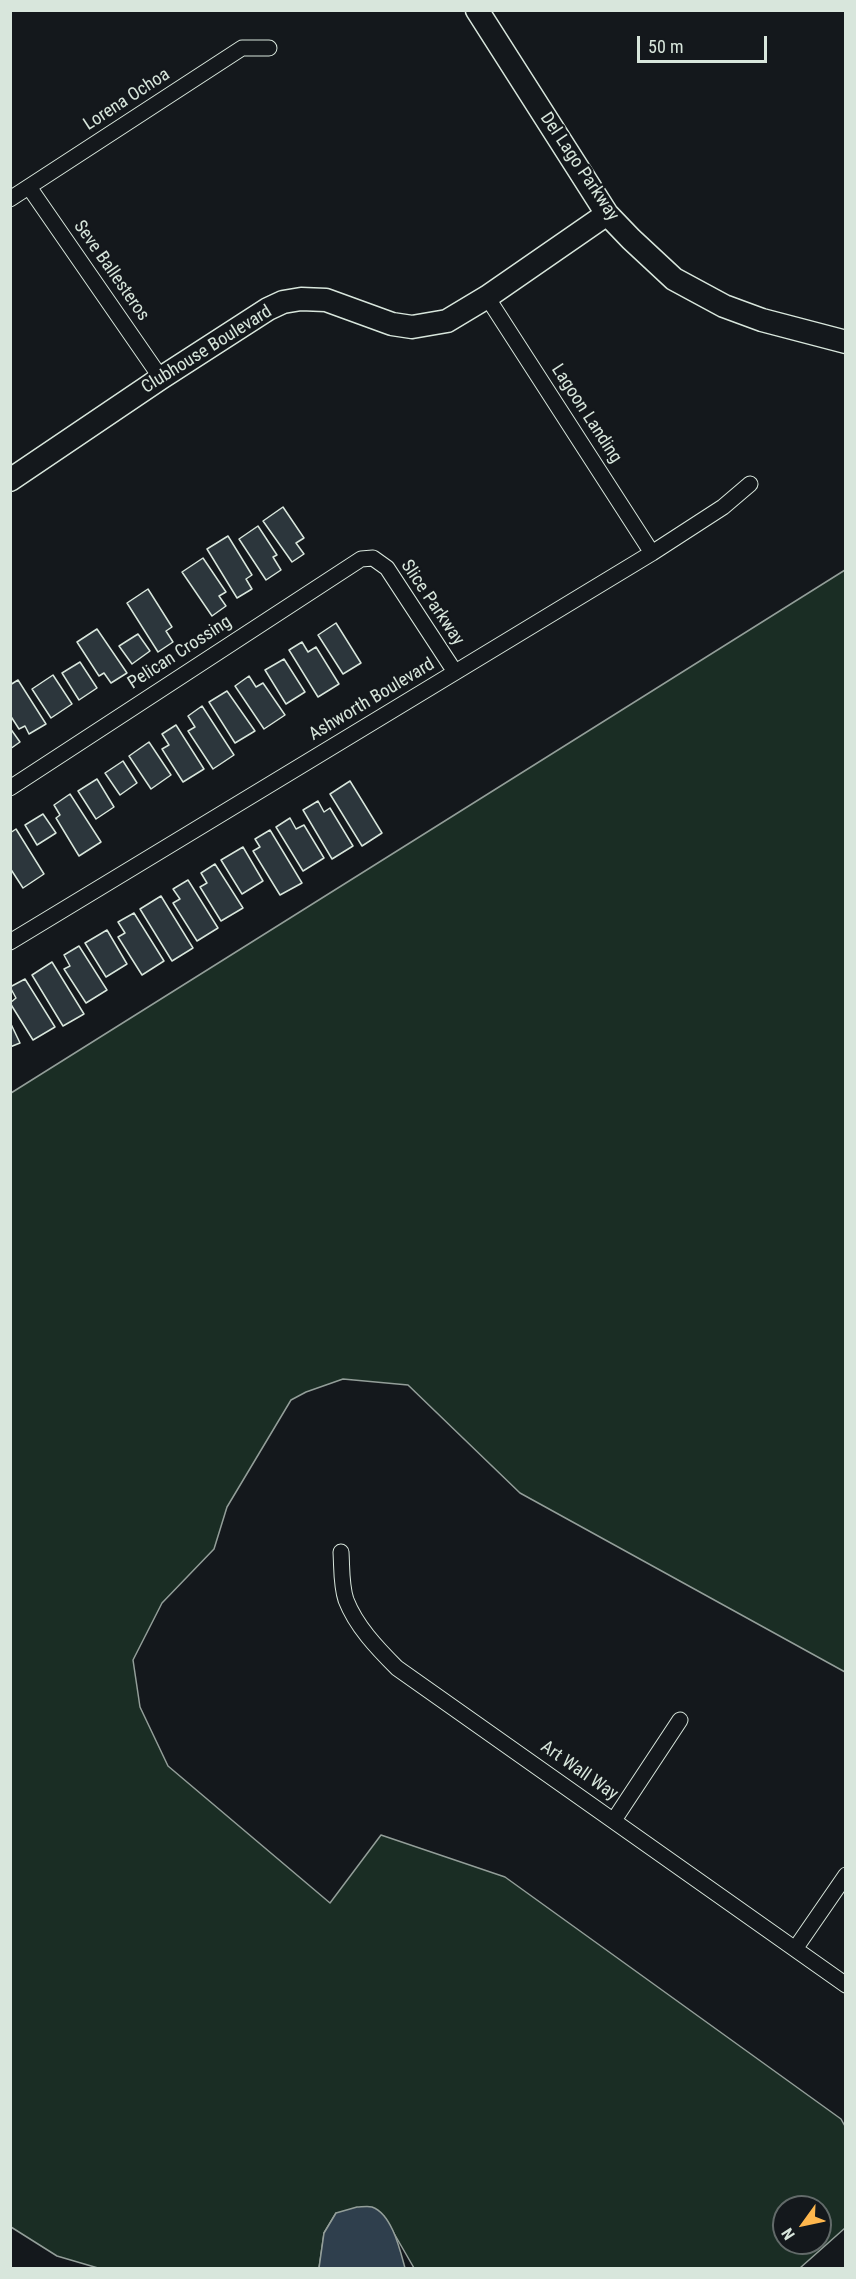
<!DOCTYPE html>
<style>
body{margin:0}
#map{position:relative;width:856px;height:2279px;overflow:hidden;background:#14181c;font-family:"Roboto Condensed",sans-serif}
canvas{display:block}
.frame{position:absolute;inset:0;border:12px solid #d8e6dc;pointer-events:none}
.north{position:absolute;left:772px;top:2195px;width:60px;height:60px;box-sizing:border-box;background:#14181c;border:2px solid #626a69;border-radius:50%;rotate:237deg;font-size:16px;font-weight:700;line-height:24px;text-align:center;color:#d8e6dc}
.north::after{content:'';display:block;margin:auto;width:21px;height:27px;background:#ffb74d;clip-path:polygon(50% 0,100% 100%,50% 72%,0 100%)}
.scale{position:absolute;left:637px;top:36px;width:130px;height:27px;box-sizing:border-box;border:3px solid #d8e6dc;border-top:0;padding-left:8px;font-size:18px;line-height:21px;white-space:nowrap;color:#d8e6dc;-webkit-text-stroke:4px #14181c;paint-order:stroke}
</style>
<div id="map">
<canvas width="856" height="2279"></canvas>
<div class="frame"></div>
<div class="north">N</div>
<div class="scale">50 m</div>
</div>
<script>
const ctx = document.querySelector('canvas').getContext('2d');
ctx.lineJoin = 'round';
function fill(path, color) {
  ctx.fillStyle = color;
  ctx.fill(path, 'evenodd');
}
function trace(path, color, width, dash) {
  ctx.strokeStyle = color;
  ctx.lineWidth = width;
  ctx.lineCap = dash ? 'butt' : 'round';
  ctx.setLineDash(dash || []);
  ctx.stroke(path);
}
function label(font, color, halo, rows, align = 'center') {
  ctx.font = font + ' "Roboto Condensed",sans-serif';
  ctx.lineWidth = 4.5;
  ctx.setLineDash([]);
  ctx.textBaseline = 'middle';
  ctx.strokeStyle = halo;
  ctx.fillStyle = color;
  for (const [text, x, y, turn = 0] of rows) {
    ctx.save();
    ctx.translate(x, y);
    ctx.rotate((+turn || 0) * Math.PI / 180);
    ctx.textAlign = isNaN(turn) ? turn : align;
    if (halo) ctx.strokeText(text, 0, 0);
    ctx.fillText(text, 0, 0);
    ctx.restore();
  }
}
const green = new Path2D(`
 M 845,570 L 845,1672 L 520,1493 L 408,1385 L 343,1379 L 306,1392 L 291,1400 L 227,1507 L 214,1549 L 162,1603 L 133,1660 L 140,1707 L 168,1766 L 330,1903 L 381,1835 L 505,1877 L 841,2119 L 846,2128 L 845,2228 L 800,2268 L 414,2268 L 384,2216 L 336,2213 L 324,2233 L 319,2268 L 98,2268 L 57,2256 L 11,2227 L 11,1093 ZM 784,2207 L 820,2207 L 820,2243 L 784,2243 Z`);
const water = new Path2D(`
 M 357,2207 C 361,2207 368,2206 372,2207 C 392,2214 400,2250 405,2268 L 319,2268 L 324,2233 L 336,2213 Z`);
const building = new Path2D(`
 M 283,507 L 304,538 L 296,543 L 304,554 L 292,562 L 263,521 Z
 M 258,526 L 277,555 L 273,557 L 281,570 L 266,580 L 239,539 Z
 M 228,536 L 252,575 L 246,579 L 252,589 L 237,598 L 207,549 Z
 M 203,558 L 226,592 L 219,596 L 226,606 L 212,616 L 182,572 Z
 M 148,589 L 172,627 L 166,631 L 173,642 L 158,652 L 127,603 Z
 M 336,623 L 361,663 L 343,674 L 318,635 Z
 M 97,629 L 127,673 L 111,683 L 104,673 L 99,676 L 77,642 Z
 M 138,634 L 150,651 L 132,664 L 119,646 Z
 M 302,642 L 308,652 L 316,647 L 339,684 L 318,697 L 289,650 Z
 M 284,659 L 305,692 L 286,704 L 265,670 Z
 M 80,662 L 97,688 L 79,700 L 62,673 Z
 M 53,675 L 72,704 L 51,718 L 32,689 Z
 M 249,676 L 256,687 L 263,683 L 285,715 L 264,729 L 235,686 Z
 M 18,680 L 46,724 L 29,734 L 25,726 L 19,729 L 10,715 L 10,685 Z
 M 227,691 L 255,731 L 235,743 L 209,702 Z
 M 202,706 L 234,755 L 213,769 L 188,731 L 195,727 L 188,716 Z
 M 176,725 L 204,769 L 183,782 L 162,749 L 169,745 L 162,734 Z
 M 10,728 L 20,742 L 10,749 Z
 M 149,742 L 171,775 L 151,789 L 129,756 Z
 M 123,761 L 137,783 L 120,795 L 105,773 Z
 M 97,779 L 114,807 L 96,819 L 78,791 Z
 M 350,781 L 382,833 L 362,846 L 330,794 Z
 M 70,794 L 101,842 L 79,856 L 56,818 L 60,815 L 54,805 Z
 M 318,801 L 324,812 L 330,808 L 353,846 L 332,859 L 303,810 Z
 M 43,814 L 56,833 L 37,845 L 25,825 Z
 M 290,818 L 296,829 L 304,825 L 324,858 L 303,871 L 276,827 Z
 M 16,829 L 44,874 L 23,888 L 10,868 L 10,833 Z
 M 270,830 L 302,883 L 280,895 L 253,851 L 260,847 L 255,839 Z
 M 243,847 L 263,881 L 242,894 L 221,860 Z
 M 215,864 L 243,908 L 221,921 L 200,887 L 207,883 L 201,873 Z
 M 188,880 L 218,928 L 197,941 L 173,903 L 180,899 L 173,889 Z
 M 161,896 L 193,948 L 172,961 L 140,909 Z
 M 134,913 L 164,961 L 142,975 L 118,937 L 125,933 L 118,922 Z
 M 107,930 L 127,964 L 106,977 L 85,943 Z
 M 79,946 L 107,990 L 86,1003 L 64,969 L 70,966 L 64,955 Z
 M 52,962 L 84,1014 L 63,1026 L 32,975 Z
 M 25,979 L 55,1027 L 33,1040 L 10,1003 L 16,998 L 10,987 Z
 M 10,1022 L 20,1043 L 10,1047 Z`);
const street = new Path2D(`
 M 29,187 L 161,378
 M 10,199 L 242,48 L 269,48
 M 487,297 L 652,553
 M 10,788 L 361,559 L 373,558 L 387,568 L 455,672
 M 10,942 L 652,553 L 723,507 L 750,484
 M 341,1552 C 342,1568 341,1585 346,1600 C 356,1626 377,1648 397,1668 L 846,1985
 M 614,1820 L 680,1720
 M 795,1949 L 846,1875`);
const secondary = new Path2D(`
 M 477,10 L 607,214 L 631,239 L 674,279 L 724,306 L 762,320 L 846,342
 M 10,480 L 161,378 L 268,309 L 283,302 L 301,299 L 326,300 L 392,324 L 412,327 L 447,321 L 487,297 L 607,214`);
const streetNames = [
 ["Lorena Ochoa",127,100,-33],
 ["Del Lago Parkway",579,167,56],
 ["Seve Ballesteros",111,271,55],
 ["Clubhouse Boulevard",207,350,-32],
 ["Lagoon Landing",586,414,57],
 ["Slice Parkway",432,603,56],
 ["Pelican Crossing",180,653,-33],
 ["Ashworth Boulevard",372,700,-31],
 ["Art Wall Way",579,1771,35]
];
fill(green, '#1a2d24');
trace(green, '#939e99', 1.5);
fill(water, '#2f3f4d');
trace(water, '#939e99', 1.5);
fill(building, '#2c363c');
trace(building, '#d8e6dc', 1.5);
trace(street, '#d8e6dc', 17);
trace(secondary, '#d8e6dc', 25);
trace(street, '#14181c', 15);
trace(secondary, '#14181c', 22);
label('18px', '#d8e6dc', '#14181c', streetNames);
</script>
